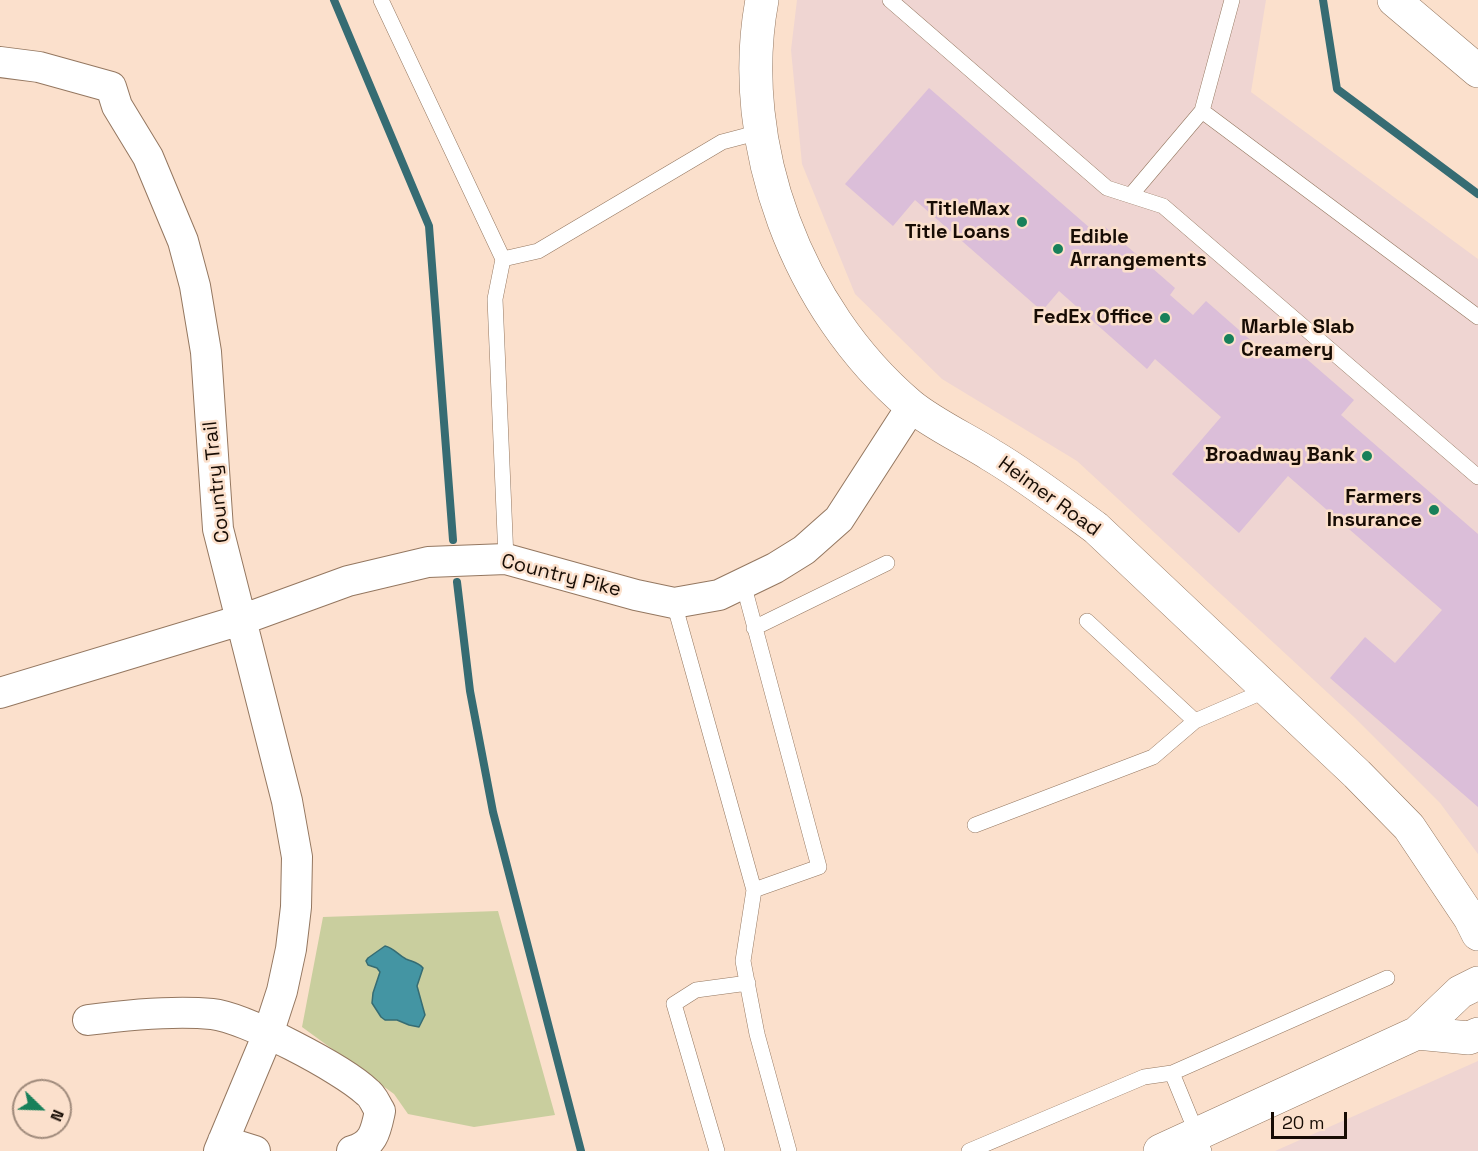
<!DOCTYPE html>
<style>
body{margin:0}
#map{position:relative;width:1478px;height:1151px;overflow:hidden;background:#fbe0cc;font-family:"Space Grotesk",sans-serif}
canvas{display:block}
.north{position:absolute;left:12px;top:1079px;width:60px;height:60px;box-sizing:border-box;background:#fbe0cc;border:2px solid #a08b7c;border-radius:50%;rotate:113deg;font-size:16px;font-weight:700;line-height:24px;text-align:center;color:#170c04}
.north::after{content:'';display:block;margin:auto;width:21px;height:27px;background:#18805a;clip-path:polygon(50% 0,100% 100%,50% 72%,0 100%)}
.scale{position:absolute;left:1271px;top:1112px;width:76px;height:27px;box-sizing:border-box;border:3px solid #170c04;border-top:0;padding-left:8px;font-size:18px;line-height:21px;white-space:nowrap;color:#170c04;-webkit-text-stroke:4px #fbe0cc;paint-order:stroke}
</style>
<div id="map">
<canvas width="1478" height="1151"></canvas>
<div class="north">N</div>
<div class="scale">20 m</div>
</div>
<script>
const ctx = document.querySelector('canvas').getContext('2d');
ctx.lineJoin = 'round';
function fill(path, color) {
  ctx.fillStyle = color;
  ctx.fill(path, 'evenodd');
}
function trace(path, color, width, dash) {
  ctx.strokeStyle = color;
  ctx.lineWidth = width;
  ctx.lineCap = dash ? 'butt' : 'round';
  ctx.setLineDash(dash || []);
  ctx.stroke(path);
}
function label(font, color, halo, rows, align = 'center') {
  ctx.font = font + ' "Space Grotesk",sans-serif';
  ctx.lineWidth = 5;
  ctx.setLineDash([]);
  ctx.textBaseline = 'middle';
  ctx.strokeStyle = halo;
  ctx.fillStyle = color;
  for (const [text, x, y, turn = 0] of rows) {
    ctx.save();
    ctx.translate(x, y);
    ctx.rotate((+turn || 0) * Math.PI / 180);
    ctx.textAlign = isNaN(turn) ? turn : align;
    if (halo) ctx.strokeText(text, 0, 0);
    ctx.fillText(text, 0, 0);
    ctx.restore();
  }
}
const commercial = new Path2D(`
 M 797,0 L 1266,0 L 1251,92 L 1478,259 L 1478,854 L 1440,803 L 1355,718 L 1077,461 L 942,379 L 855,294 L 802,164 L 791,50 Z
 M 1478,1061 L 1478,1151 L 1275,1151 Z`);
const green = new Path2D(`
 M 498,911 L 555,1115 L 474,1127 L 408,1114 L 394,1094 L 302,1027 L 323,917 Z`);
const water = new Path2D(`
 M 385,946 C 394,948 398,955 406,959 C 413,962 418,962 423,968 L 417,986 L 425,1015 L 419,1027 L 409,1025 L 397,1020 L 385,1020 L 381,1017 L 372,1003 L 373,993 L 380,972 L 377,968 L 368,965 L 366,961 L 368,958 Z`);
const stream = new Path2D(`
 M 334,0 L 429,226 L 453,540
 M 1323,0 L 1337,89 L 1478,194
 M 457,582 L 470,691 L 493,812 L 581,1151`);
const building = new Path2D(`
 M 929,88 L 1098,235 L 1105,227 L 1175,288 L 1170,295 L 1193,315 L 1206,301 L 1272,359 L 1287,342 L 1354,400 L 1341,415 L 1478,534 L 1478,807 L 1330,678 L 1365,637 L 1395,663 L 1442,610 L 1288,476 L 1239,533 L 1172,474 L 1221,417 L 1155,359 L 1147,369 L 1059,291 L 1042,311 L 915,200 L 893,226 L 845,184 Z`);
const lane = new Path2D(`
 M 381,0 L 503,259 L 495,299 L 506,559
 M 890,0 L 1107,188 L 1163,206 L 1478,477
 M 1202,111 L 1478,317
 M 1131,195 L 1202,111 L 1232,0
 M 503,259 L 538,251 L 722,142 L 760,132
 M 743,583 L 819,867 L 754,890 L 743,961 L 757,1034 L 789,1151
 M 674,603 L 754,890
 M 1087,621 L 1195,721
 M 754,628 L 887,563
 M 975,825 L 1153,757 L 1195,721 L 1267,690
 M 1172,1073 L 1204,1151
 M 717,1151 L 674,1004 L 696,990 L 748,983
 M 969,1151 L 1144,1077 L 1172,1073 L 1387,978`);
const street = new Path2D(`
 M 0,62 L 39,67 L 111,87 L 117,106 L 148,157 L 183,241 L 195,286 L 206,352 L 218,529 L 287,801 L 297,857 L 296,907 L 291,949 L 282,991 L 268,1034 L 219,1151
 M 0,693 L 241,620 L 348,581 L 428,562 L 506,559 L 636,595 L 674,603 L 719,595 L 775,568 L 804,550 L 839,519 L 912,406
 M 88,1020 C 126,1015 173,1010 212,1014 C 244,1017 343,1069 367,1092 C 373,1096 376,1105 380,1111 C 376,1130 374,1145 352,1151
 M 223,1141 L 255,1151`);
const secondary = new Path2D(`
 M 762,0 C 735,145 798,310 910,405 C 933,424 966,439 991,455 C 1028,477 1062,503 1096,528 L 1357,774 L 1409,827 L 1470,918 L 1478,934
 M 1394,0 L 1478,71
 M 1417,1033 L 1469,1038 L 1478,1034
 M 1160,1151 L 1417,1033 L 1460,992 L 1478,983`);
const markers = [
 [1022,222,6,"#18805a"],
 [1058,249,6,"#18805a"],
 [1165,318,6,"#18805a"],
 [1229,339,6,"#18805a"],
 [1367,456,6,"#18805a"],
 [1434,510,6,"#18805a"]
];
const poiNames = [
 ["TitleMax",1010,210],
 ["Title Loans",1010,233],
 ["Edible",1070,238,"left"],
 ["Arrangements",1070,261,"left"],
 ["FedEx Office",1153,318],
 ["Marble Slab",1241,328,"left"],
 ["Creamery",1241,351,"left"],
 ["Broadway Bank",1355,456],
 ["Farmers",1422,498],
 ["Insurance",1422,521]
];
const streetNames = [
 ["Country Trail",217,482,-96],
 ["Heimer Road",1049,497,36],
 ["Country Pike",561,576,14]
];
fill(commercial, '#efd5d2');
fill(green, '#c9ce9e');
fill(water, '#4495a3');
trace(water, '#366c73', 1.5);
trace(stream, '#366c73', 8);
fill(building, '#dbbed9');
trace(lane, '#947760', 16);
trace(street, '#947760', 32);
trace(secondary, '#947760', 34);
trace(lane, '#fff', 15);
trace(street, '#fff', 30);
trace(secondary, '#fff', 33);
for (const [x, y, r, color] of markers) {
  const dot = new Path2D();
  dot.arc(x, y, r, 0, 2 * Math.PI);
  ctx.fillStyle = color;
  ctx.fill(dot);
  trace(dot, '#fbe0cc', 2);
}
label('bold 20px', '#170c04', '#fbe0cc', poiNames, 'right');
label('20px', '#170c04', '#fbe0cc', streetNames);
</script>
